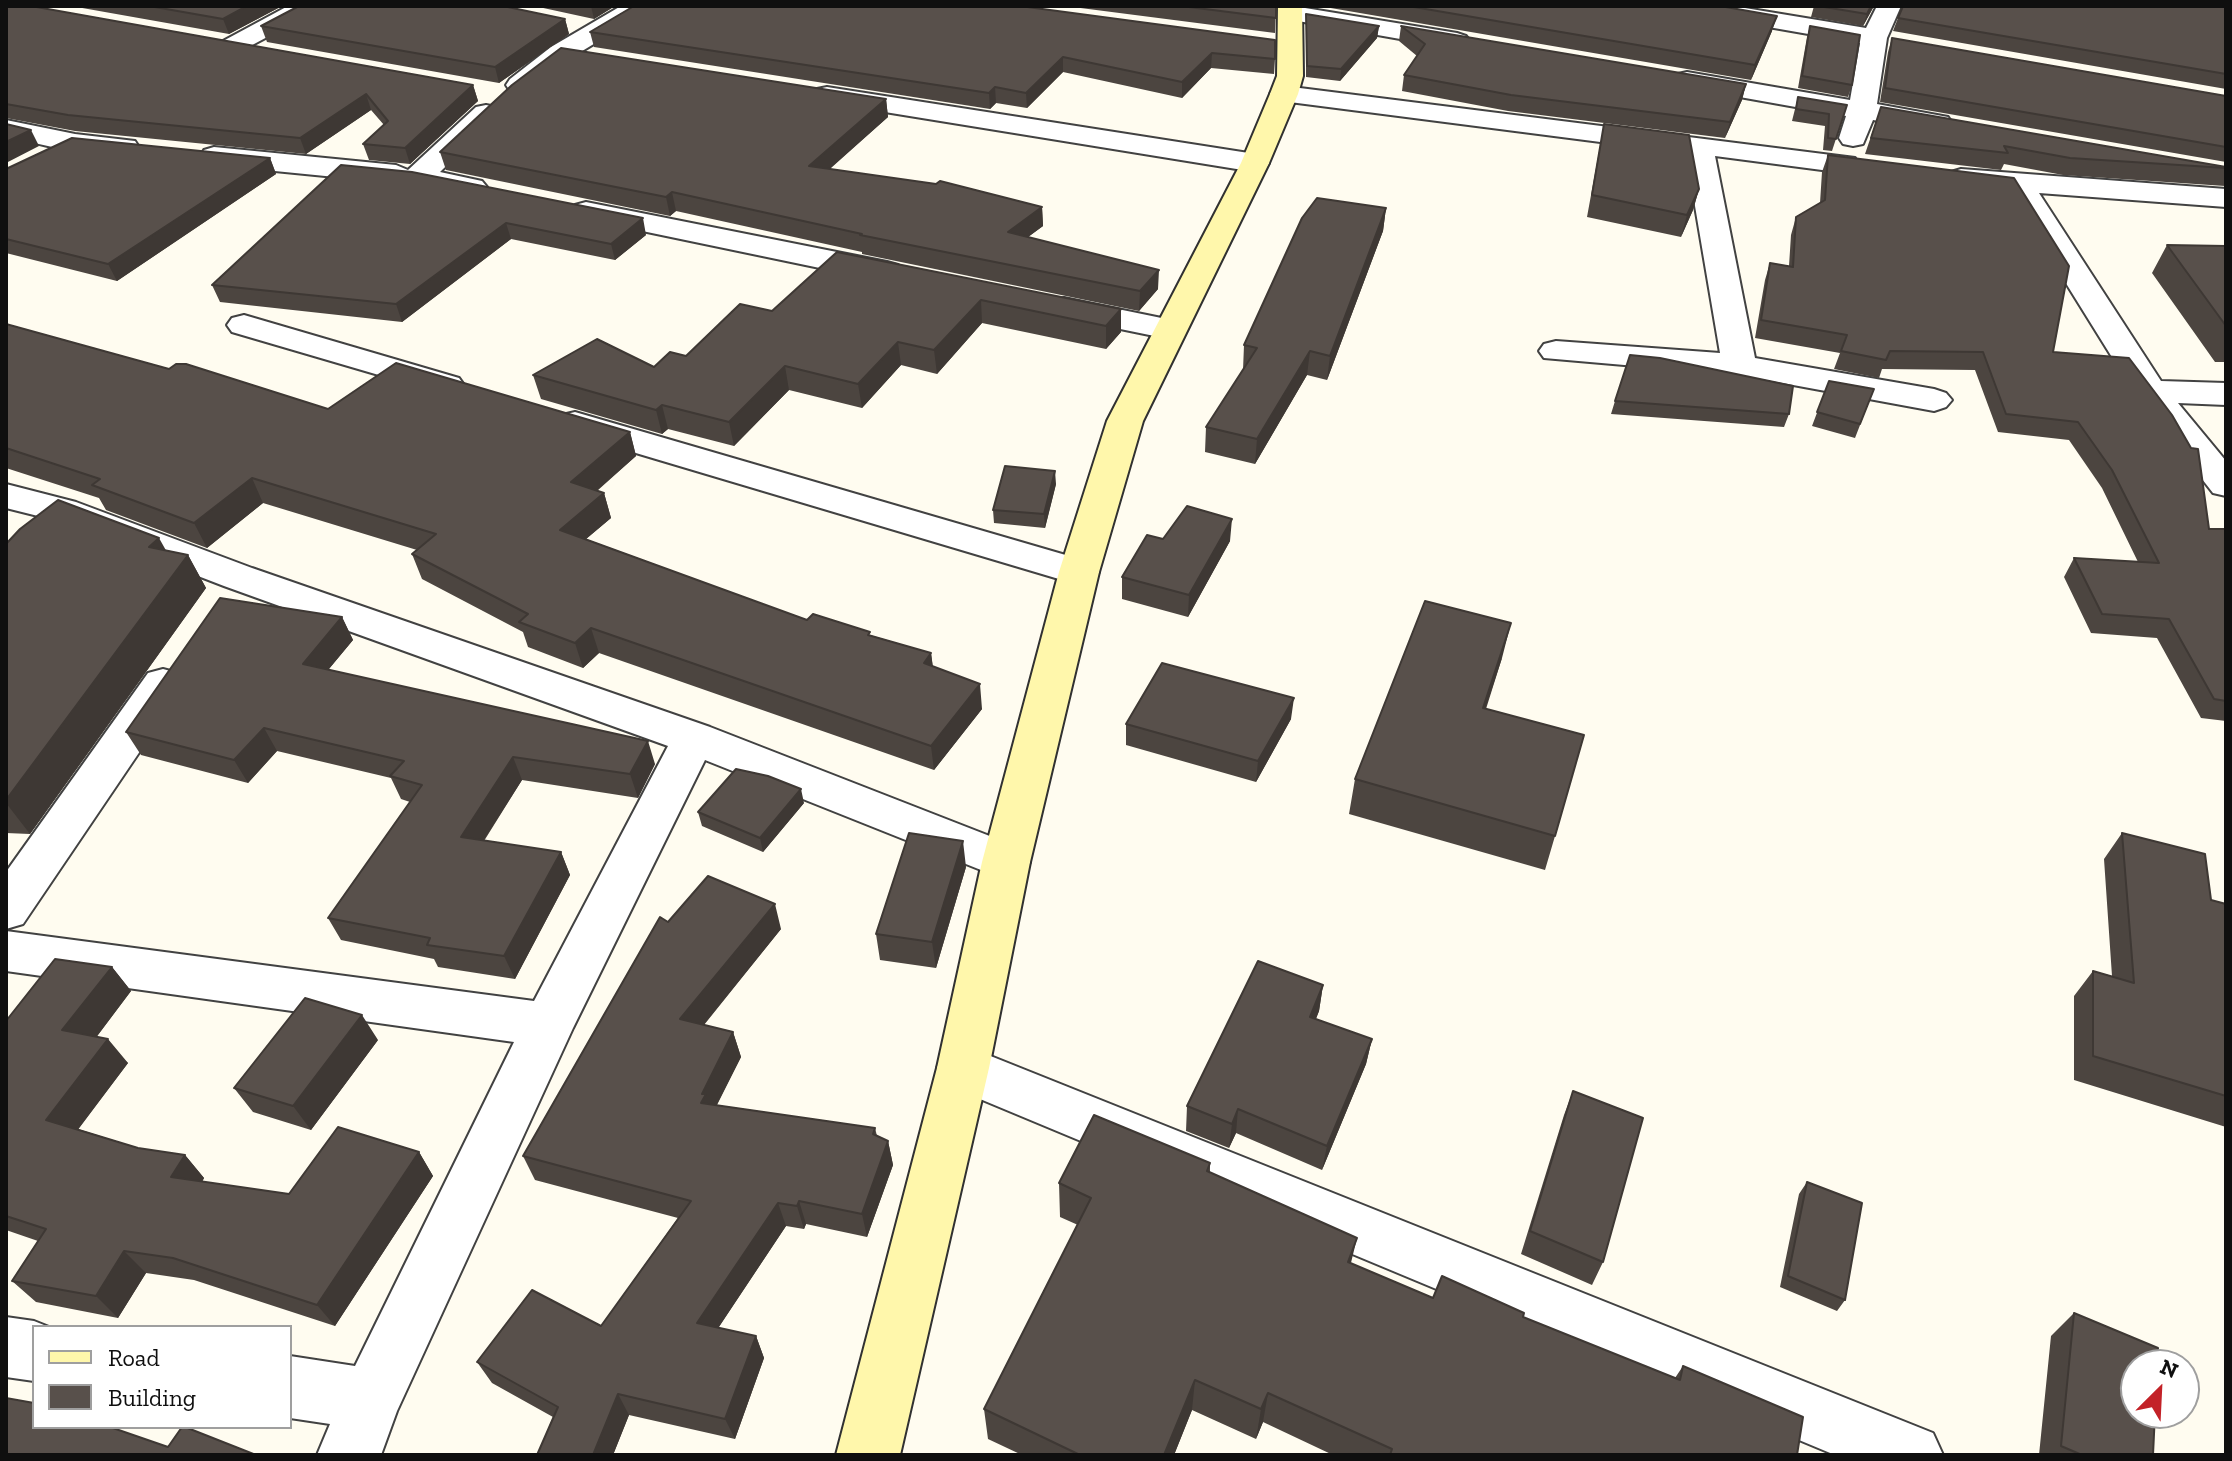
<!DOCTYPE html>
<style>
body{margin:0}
#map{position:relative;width:2232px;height:1461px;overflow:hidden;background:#fffcf0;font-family:"Zilla Slab",serif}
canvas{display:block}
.frame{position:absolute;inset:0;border:8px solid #0f0f0f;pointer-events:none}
.legend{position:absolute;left:32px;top:1325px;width:260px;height:104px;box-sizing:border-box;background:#fff;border:2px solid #9f9f9f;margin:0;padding:10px 14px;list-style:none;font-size:24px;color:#0f0f0f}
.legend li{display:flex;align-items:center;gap:16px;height:40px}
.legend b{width:40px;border:2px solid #9f9f9f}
.north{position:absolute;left:2120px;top:1349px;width:80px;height:80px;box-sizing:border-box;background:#fff;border:2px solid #9f9f9f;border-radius:50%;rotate:24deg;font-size:22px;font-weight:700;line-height:32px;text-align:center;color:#0f0f0f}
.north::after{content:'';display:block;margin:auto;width:28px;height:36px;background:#c32228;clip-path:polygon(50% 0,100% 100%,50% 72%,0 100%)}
</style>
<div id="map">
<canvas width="2232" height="1461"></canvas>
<div class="frame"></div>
<ul class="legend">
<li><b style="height:10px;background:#fff7ab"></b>Road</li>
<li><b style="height:22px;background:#58504b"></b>Building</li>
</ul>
<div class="north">N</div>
</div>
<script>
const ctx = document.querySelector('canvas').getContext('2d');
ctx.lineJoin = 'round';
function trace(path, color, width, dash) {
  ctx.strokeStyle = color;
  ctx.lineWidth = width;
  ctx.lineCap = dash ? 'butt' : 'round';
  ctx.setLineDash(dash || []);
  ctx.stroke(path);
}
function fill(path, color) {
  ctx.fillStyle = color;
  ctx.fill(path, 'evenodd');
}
const street = new Path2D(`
 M 288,6 L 319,6 L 316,11 L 241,51 L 223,51 L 219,46 L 223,41 Z
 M 621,6 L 651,6 L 648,11 L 569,59 L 528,91 L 510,91 L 506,85 L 510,79 L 551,47 Z
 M 1293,6 L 1457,33 L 1466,36 L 1470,41 L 1466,46 L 1457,49 L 1281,18 L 1278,13 L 1281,8 Z
 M 1676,6 L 1733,6 L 1866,28 L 1877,6 L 1901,6 L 1887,38 L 1877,104 L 1948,117 L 1952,123 L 1948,129 L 1938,131 L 1873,120 L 1863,144 L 1853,146 L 1843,144 L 1839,138 L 1846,116 L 1678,86 L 1674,80 L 1678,74 L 1687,72 L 1850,100 L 1860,43 L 1688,13 L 1679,11 Z
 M 1284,86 L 1855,158 L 1859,164 L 1855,170 L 1845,173 L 1715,156 L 1755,358 L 1934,389 L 1946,393 L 1952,400 L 1946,407 L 1934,411 L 1739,375 L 1544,358 L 1539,351 L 1544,344 L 1556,341 L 1720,353 L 1686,153 L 1274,100 L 1270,94 L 1274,88 Z
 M 827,87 L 1255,154 L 1265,157 L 1269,163 L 1265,169 L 1255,172 L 817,101 L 813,95 L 817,89 Z
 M 486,105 L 496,107 L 500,113 L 440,172 L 482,181 L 487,187 L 482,193 L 472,196 L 406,180 L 396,183 L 214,165 L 204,162 L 200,156 L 204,150 L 214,147 L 396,165 L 408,170 L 476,107 Z
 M 6,120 L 75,134 L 135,141 L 139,147 L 135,153 C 99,162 42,144 6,136 Z
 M 1961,169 L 2226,189 L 2226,207 L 2039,193 L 2161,381 L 2226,383 L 2226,405 L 2178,403 L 2226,461 L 2226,496 L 2213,493 L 2133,391 L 2008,190 L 1951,184 L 1946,178 L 1951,172 Z
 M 586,202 L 887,262 L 898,265 L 903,272 L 898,279 L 887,282 L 575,217 L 571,211 L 575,205 Z
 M 1064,298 L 1181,322 L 1186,329 L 1181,336 L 1169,339 L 1052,315 L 1048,308 L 1052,301 Z
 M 244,315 L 459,378 L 464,385 L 459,392 L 447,395 L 232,332 L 227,325 L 232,318 Z
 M 575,412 L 1093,563 L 1099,572 L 1093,581 L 1079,585 L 562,431 L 557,423 L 562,415 Z
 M 6,484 L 76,502 L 252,568 L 710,727 L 1023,849 L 1030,862 L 1023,875 L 1006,880 L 705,760 L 573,1028 L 397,1411 L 381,1455 L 317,1455 L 330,1424 L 290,1418 L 290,1356 L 355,1366 L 514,1042 L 6,971 L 6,931 L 534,1001 L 668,746 L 224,586 L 50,519 L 6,508 Z
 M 163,669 L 178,673 L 184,684 L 178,695 L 23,924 L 6,929 L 6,872 L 148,673 Z
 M 963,1045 L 1933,1433 L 1943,1455 L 1835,1455 L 944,1084 L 937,1068 L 944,1052 Z
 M 6,1317 L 34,1321 L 49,1327 L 34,1327 L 34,1381 L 6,1377 Z`);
const secondary = new Path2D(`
 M 1278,6 L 1302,6 L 1303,76 L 1298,94 L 1269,163 L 1143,421 L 1099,572 L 1030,862 L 989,1068 L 900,1455 L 836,1455 L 937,1068 L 982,862 L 1059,572 L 1107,421 L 1241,163 L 1270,94 L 1277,76 Z`);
const wall = new Path2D(`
 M 6,6 L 473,85 L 478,101 L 410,164 L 369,160 L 363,144 L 384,125 L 371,110 L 306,154 L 75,131 L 6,118 Z
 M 71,6 L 282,6 L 229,34 Z
 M 534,6 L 615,6 L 594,19 Z
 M 1020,6 L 1275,59 L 1274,74 L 1211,68 L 1182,98 L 1063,72 L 1027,108 L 996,103 L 990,109 L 594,47 L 590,32 Z
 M 1065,6 L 1276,6 L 1275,33 Z
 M 1319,6 L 1720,6 L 1772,31 L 1751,80 Z
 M 1814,6 L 1874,6 L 1863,26 L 1811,17 Z
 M 2226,6 L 2226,89 L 1893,31 L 1898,18 Z
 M 1306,14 L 1379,26 L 1377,38 L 1340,81 L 1306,77 Z
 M 565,19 L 569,34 L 499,83 L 267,42 L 261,26 Z
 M 1401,26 L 1746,84 L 1742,100 L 1725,138 L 1508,111 L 1402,91 L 1404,75 L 1417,56 L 1399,41 Z
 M 1810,26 L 1852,85 L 1848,97 L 1798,88 L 1807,37 Z
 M 1892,38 L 2226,96 L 2226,162 L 1880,102 L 1888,52 Z
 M 1798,97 L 1847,105 L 1832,151 L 1823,150 L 1825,126 L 1792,121 Z
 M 886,99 L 888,117 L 829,169 L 1042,207 L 1043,226 L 1028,237 L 1158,289 L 1139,311 L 862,254 L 862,252 L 676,211 L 670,216 L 446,170 L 440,152 Z
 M 1881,107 L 2226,167 L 2226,185 L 2225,186 L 2063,175 L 2004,164 L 2001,170 L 1865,154 Z
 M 1604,124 L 1699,189 L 1693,210 L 1681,237 L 1587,217 Z
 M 1828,155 L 2053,352 L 2209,529 L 2226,529 L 2226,721 L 2201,718 L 2157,638 L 2091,633 L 2064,577 L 2074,558 L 2138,562 L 2102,488 L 2069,440 L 1998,432 L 1975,370 L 1882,369 L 1879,378 L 1834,369 L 1840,353 L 1755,338 L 1765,280 L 1770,263 L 1789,266 L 1791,235 L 1796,217 L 1820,203 L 1822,172 Z
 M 270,158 L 276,174 L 117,281 L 6,253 L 6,169 Z
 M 341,165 L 646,235 L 615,260 L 511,239 L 402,322 L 220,302 L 212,285 Z
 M 1386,208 L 1383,231 L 1327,380 L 1307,375 L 1255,464 L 1205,452 L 1206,427 L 1243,370 L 1244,345 Z
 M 2167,245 L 2226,246 L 2226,362 L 2215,362 L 2152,273 Z
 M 837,252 L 1121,309 L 1121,332 L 1106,349 L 982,323 L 937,374 L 901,365 L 862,408 L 789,390 L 734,446 L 668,429 L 662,434 L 541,399 L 533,375 L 654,367 L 686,356 L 772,311 Z
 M 6,324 L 169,369 L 328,409 L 630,432 L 636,456 L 597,491 L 604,493 L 611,518 L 586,539 L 807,620 L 870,635 L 931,653 L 933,667 L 982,709 L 934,770 L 599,653 L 583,668 L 528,647 L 523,632 L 422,579 L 412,554 L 417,550 L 263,503 L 207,548 L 106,510 L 99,498 L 6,468 Z
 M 1829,381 L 1874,389 L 1855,438 L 1812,426 Z
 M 1615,401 L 1789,414 L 1784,427 L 1611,414 Z
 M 1056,484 L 1045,528 L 994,523 L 993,510 Z
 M 1163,539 L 1230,541 L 1188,617 L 1122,599 L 1122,577 Z
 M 6,544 L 166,550 L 188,555 L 206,588 L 30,834 L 6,833 Z
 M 342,617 L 353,640 L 328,670 L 655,764 L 638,798 L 522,780 L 484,841 L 561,852 L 570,875 L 515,979 L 438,967 L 434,959 L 341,940 L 328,918 L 410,802 L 401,799 L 391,778 L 277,751 L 248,783 L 141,755 L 126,732 Z
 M 1502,658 L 1486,709 L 1555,836 L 1545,870 L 1349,814 L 1355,779 Z
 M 1291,719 L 1256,782 L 1126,745 L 1126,724 Z
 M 804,803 L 763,852 L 702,826 L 698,812 Z
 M 2122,833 L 2211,900 L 2226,904 L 2226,1127 L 2074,1080 L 2074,996 L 2093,971 L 2112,976 L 2104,859 Z
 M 966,867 L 936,968 L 880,960 L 876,934 Z
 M 668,922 L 781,929 L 704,1025 L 733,1032 L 741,1057 L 717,1105 L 875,1128 L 877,1136 L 888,1141 L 893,1165 L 867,1237 L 806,1224 L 804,1229 L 786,1226 L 718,1328 L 756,1336 L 764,1358 L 735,1439 L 629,1415 L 613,1455 L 537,1455 L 553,1417 L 492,1383 L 477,1362 L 601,1326 L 678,1218 L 535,1180 L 523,1156 Z
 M 112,967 L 131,991 L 97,1036 L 128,1063 L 78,1129 L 138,1148 L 185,1155 L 204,1178 L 202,1182 L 289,1194 L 419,1152 L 433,1176 L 335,1326 L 194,1280 L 146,1273 L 118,1318 L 36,1302 L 12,1281 L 38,1241 L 6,1230 L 6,1021 Z
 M 1323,985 L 1319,1011 L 1316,1019 L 1372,1039 L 1366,1064 L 1322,1170 L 1236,1133 L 1229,1148 L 1186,1131 L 1187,1106 Z
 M 378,1040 L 311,1130 L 253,1112 L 234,1088 Z
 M 1573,1091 L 1603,1262 L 1592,1285 L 1521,1254 L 1564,1115 Z
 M 1210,1163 L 1210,1172 L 1351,1263 L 1433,1298 L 1523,1317 L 1675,1378 L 1683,1366 L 1797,1455 L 1333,1455 L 1263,1422 L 1256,1439 L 1192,1410 L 1174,1455 L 1022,1455 L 988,1439 L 984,1409 L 1078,1225 L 1060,1217 L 1059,1183 Z
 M 1807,1182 L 1845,1300 L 1837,1311 L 1780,1287 L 1799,1194 Z
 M 2074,1313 L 2153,1455 L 2039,1455 L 2051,1336 Z`);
const shadedWall = new Path2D(`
 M 247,6 L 282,6 L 229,34 L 223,19 Z
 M 591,6 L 615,6 L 594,19 Z
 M 1871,6 L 1874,6 L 1863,26 L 1867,14 Z
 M 1777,16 L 1772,31 L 1751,80 L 1755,65 Z
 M 565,19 L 569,34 L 499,83 L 495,67 Z
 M 1379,26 L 1377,38 L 1340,81 L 1341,69 Z
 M 1212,53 L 1211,68 L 1182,98 L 1182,82 Z
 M 1063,57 L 1063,72 L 1027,108 L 1026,93 Z
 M 1746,84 L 1742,100 L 1725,138 L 1730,122 Z
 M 473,85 L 478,101 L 410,164 L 405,148 Z
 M 995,87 L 996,103 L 990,109 L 989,93 Z
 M 366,94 L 371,110 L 306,154 L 300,138 Z
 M 886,99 L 888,117 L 812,185 L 809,166 Z
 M 31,130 L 39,146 L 6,163 L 6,142 Z
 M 270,158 L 276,174 L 117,281 L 108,264 Z
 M 1699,189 L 1693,210 L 1681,237 L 1687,215 Z
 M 672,192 L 676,211 L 670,216 L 666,197 Z
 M 1042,207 L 1043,226 L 1009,251 L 1008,232 Z
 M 1386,208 L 1383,231 L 1327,380 L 1330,356 Z
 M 643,218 L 646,235 L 615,260 L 611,244 Z
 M 506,223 L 511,239 L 402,322 L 396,304 Z
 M 1159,270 L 1158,289 L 1139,311 L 1140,291 Z
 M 981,300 L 982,323 L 937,374 L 934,350 Z
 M 1121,309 L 1121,332 L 1106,349 L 1106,326 Z
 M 898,342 L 901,365 L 862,408 L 858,384 Z
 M 1310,351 L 1307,375 L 1255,464 L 1257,439 Z
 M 785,366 L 789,390 L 734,446 L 729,422 Z
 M 662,405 L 668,429 L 662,434 L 656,410 Z
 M 630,432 L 636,456 L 579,506 L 571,482 Z
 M 1055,471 L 1056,484 L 1045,528 L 1044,514 Z
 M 252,478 L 263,503 L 207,548 L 194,523 Z
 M 604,493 L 611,518 L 567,555 L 560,530 Z
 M 1232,519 L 1230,541 L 1188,617 L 1189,595 Z
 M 159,538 L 177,570 L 188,555 L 206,588 L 30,834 L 6,803 L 6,800 L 149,547 Z
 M 342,617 L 353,640 L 314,687 L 303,664 Z
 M 1511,623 L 1502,658 L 1474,743 L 1483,708 Z
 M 591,628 L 599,653 L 583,668 L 575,643 Z
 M 931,653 L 934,678 L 924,663 Z
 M 980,684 L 982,709 L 934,770 L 931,746 Z
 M 1294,698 L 1291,719 L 1256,782 L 1258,761 Z
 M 264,728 L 277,751 L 248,783 L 234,760 Z
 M 648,741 L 655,764 L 638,798 L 630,774 Z
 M 513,757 L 522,780 L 471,860 L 461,837 Z
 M 801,789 L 804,803 L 763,852 L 760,838 Z
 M 963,841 L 966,867 L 936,968 L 932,942 Z
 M 561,852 L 570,875 L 515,979 L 504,956 Z
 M 775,904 L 781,929 L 688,1044 L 680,1019 Z
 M 112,967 L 131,991 L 83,1055 L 62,1030 Z
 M 1323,985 L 1319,1011 L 1306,1042 L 1310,1017 Z
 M 362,1015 L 378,1040 L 311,1130 L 293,1106 Z
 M 733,1032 L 741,1057 L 712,1114 L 701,1103 L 702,1094 Z
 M 108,1039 L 128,1063 L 68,1143 L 46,1120 Z
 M 1372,1039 L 1366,1064 L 1322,1170 L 1327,1146 Z
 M 1238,1109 L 1236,1133 L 1229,1148 L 1232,1124 Z
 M 888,1141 L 893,1165 L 867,1237 L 862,1214 Z
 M 419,1152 L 433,1176 L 335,1326 L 317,1305 Z
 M 185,1155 L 204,1178 L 191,1200 L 171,1177 Z
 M 799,1201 L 806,1224 L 804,1229 L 797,1206 Z
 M 778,1203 L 786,1226 L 707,1345 L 697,1323 Z
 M 1357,1238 L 1349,1271 L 1348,1262 Z
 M 124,1251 L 146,1273 L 118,1318 L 96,1296 Z
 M 756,1336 L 764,1358 L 735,1439 L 725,1419 Z
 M 1195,1380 L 1192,1410 L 1174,1455 L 1164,1455 Z
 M 1268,1393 L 1263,1422 L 1256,1439 L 1261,1409 Z
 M 618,1394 L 629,1415 L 613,1455 L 593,1455 Z`);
const building = new Path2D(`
 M 6,6 L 31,6 L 473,85 L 405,148 L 363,144 L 388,121 L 366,94 L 300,138 L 68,115 L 6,104 Z
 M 149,6 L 247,6 L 223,19 Z
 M 299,6 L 503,6 L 565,19 L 495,67 L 261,26 Z
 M 634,6 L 1020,6 L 1275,40 L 1275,59 L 1212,53 L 1182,82 L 1063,57 L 1026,93 L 995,87 L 989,93 L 590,32 Z
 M 1181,6 L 1276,6 L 1276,18 Z
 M 1408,6 L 1720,6 L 1777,16 L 1755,65 Z
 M 1818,6 L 1871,6 L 1867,14 Z
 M 1903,6 L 2226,6 L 2226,74 L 1898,18 Z
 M 1306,14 L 1379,26 L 1341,69 L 1307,66 Z
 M 1401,26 L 1746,84 L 1730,122 L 1511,95 L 1404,75 L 1425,44 Z
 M 1810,26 L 1860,35 L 1852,85 L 1802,76 Z
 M 1892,38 L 2226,96 L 2226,147 L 1885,88 Z
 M 561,48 L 886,99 L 809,166 L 936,184 L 940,181 L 1042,207 L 1008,232 L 1159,270 L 1140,291 L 860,235 L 862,234 L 672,192 L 666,197 L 440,152 L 512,85 Z
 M 1798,97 L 1847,105 L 1836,139 L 1828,138 L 1829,114 L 1796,109 Z
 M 1881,107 L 2226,167 L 2226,168 L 2070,158 L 2004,146 L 2008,153 L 1871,138 Z
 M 6,124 L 31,130 L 6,142 Z
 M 1604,124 L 1689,135 L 1699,189 L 1687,215 L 1592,195 Z
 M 72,138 L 270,158 L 108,264 L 6,239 L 6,169 Z
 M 1828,155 L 2014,178 L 2069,266 L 2053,352 L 2129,358 L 2172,415 L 2191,448 L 2198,449 L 2209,529 L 2226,529 L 2226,701 L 2214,699 L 2169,619 L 2102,614 L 2074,558 L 2159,563 L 2112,470 L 2078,422 L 2006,414 L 1983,352 L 1890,351 L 1886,360 L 1841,351 L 1847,335 L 1761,320 L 1770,263 L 1793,267 L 1796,217 L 1825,200 Z
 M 341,165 L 412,172 L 643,218 L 611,244 L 506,223 L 396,304 L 212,285 Z
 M 1317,198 L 1386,208 L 1330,356 L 1310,351 L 1257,439 L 1206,427 L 1257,348 L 1244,345 L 1302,218 Z
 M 2167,245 L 2226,246 L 2226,326 Z
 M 837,252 L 1121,309 L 1106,326 L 981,300 L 934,350 L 898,342 L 858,384 L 785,366 L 729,422 L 662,405 L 656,410 L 533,375 L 597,339 L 654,367 L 670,352 L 686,356 L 740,304 L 772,311 Z
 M 6,324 L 169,369 L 176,364 L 186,364 L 328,409 L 396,363 L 630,432 L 571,482 L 604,493 L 560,530 L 807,620 L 813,614 L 870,632 L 868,635 L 931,653 L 924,663 L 980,684 L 931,746 L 591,628 L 575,643 L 519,622 L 528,614 L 412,554 L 436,534 L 252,478 L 194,523 L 92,485 L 100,479 L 6,448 Z
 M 1630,355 L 1660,358 L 1793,386 L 1789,414 L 1615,401 Z
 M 1829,381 L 1874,389 L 1860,424 L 1817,412 Z
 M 1005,466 L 1055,471 L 1044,514 L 993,510 Z
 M 58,500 L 159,538 L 149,547 L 188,555 L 6,800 L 6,544 L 20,529 Z
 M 1187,506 L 1232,519 L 1189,595 L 1122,577 L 1147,535 L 1163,539 Z
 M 220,598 L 342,617 L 303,664 L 648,741 L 630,774 L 513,757 L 461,837 L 561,852 L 504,956 L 427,945 L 430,938 L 328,918 L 422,785 L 390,776 L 404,761 L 264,728 L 234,760 L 126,732 Z
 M 1425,601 L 1511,623 L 1483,708 L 1584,735 L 1555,836 L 1355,779 Z
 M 1162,663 L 1294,698 L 1258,761 L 1126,724 Z
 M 736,769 L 768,776 L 801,789 L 760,838 L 698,812 Z
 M 909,833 L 963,841 L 932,942 L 876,934 Z
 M 2122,833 L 2205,854 L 2211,900 L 2226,904 L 2226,1096 L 2093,1056 L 2093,971 L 2134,983 Z
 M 708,876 L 775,904 L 680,1019 L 733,1032 L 702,1094 L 706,1094 L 701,1103 L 875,1128 L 873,1134 L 888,1141 L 862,1214 L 799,1201 L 797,1206 L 778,1203 L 697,1323 L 756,1336 L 725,1419 L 618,1394 L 593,1455 L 537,1455 L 558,1407 L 477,1362 L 532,1290 L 601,1326 L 691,1201 L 523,1156 L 660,917 L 668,922 Z
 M 55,959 L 112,967 L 62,1030 L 108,1039 L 46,1120 L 138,1148 L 185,1155 L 171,1177 L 289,1194 L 338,1127 L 419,1152 L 317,1305 L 173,1258 L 124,1251 L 96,1296 L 12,1281 L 46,1229 L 6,1216 L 6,1021 Z
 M 1258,961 L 1323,985 L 1310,1017 L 1372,1039 L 1327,1146 L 1238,1109 L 1232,1124 L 1187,1106 Z
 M 305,998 L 362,1015 L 293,1106 L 234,1088 Z
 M 1573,1091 L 1643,1118 L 1603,1262 L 1530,1231 Z
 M 1094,1115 L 1210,1163 L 1207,1171 L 1357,1238 L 1348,1262 L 1433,1298 L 1442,1276 L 1524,1313 L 1523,1317 L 1680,1380 L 1683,1366 L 1803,1417 L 1797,1455 L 1390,1455 L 1392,1449 L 1268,1393 L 1261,1409 L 1195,1380 L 1164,1455 L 1080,1455 L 984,1409 L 1091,1198 L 1059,1183 Z
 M 1807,1182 L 1862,1203 L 1845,1300 L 1788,1276 Z
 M 2074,1313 L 2158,1348 L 2157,1365 L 2136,1365 L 2136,1413 L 2155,1413 L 2153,1455 L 2082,1455 L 2061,1446 Z
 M 6,1398 L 34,1403 L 34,1427 L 110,1427 L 168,1447 L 182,1427 L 185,1427 L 256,1455 L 6,1455 Z`);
trace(street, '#424242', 4);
trace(secondary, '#313131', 4);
fill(street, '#fff');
fill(secondary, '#fff7ab');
fill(wall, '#4c4540');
fill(shadedWall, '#3e3834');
fill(building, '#58504b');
trace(building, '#3e3834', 2);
</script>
